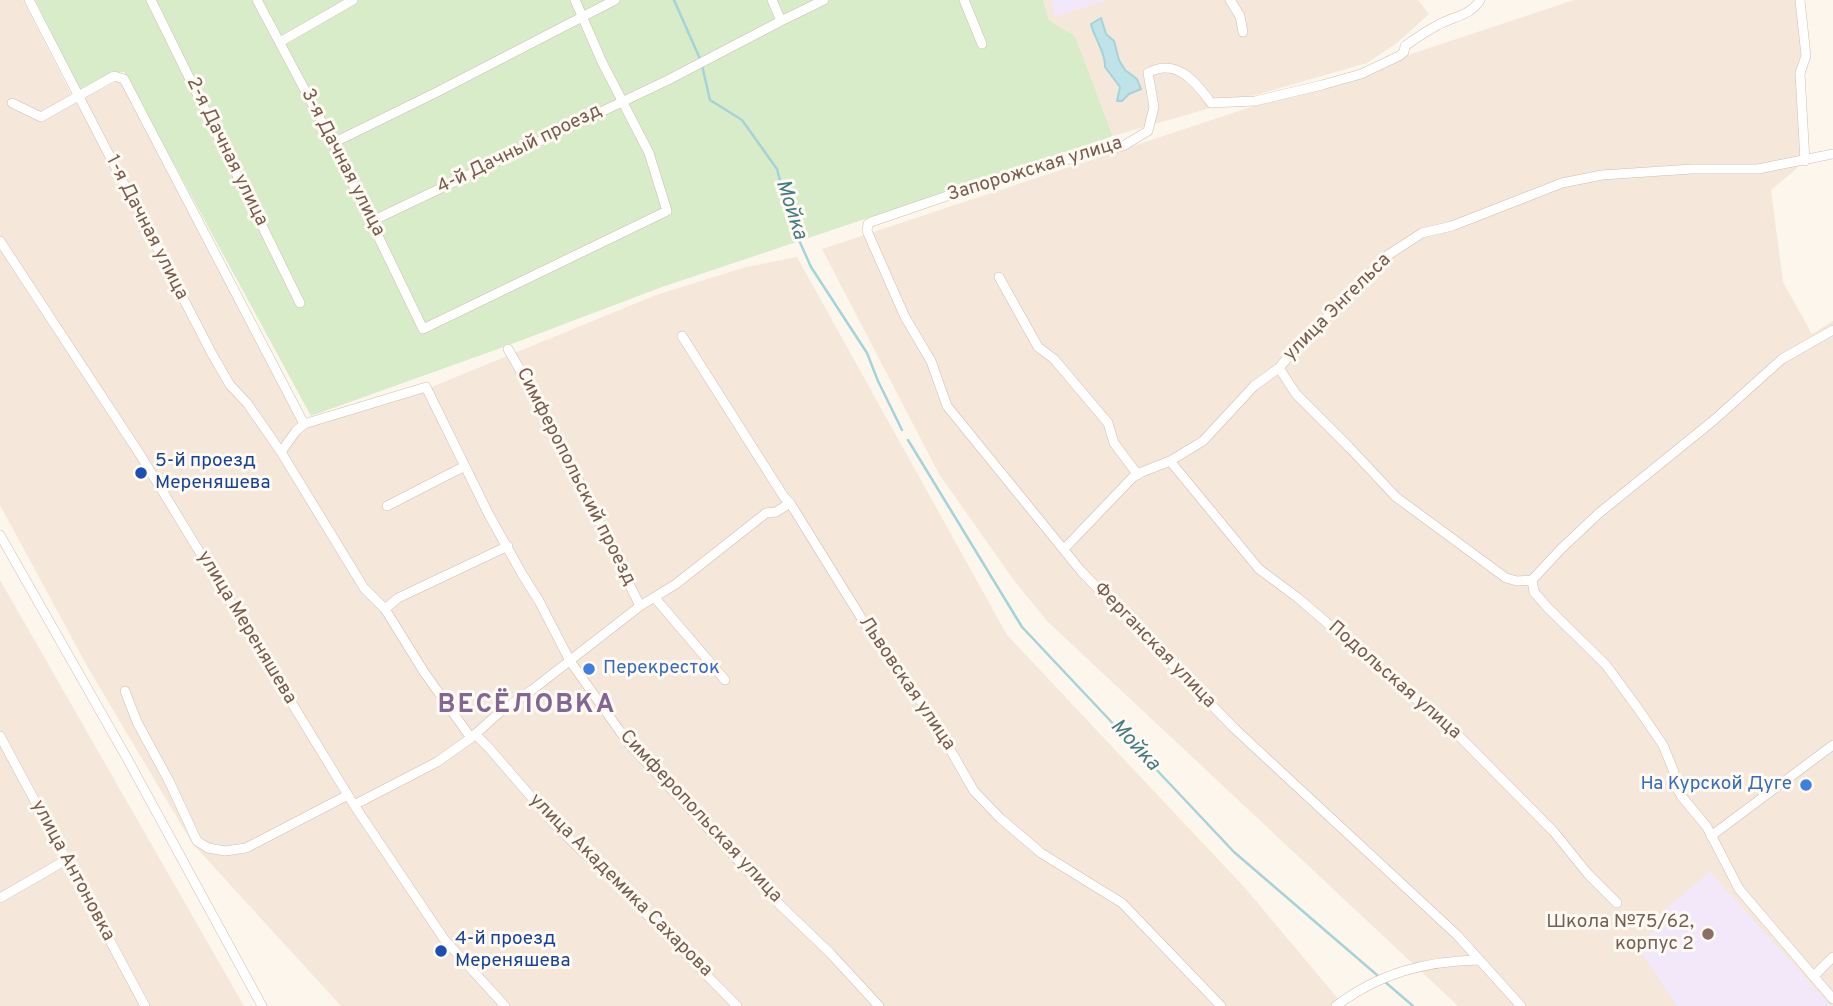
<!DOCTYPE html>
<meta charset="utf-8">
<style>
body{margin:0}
canvas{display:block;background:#fdf6ec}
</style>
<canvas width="1833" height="1006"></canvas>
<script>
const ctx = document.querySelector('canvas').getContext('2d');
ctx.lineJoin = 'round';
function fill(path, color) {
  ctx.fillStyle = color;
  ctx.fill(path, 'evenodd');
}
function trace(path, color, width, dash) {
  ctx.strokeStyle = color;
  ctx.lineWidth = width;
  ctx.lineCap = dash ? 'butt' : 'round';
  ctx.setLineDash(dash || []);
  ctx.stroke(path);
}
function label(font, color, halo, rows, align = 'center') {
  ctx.font = font + ' Overpass,sans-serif';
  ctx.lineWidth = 6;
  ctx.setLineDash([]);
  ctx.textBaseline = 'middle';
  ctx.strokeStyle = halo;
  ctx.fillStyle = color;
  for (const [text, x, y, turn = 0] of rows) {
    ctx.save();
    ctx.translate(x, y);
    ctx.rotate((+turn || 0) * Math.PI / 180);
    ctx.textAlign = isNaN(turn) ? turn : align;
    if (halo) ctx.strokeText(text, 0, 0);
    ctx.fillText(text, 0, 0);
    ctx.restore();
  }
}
const residential = new Path2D(`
 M 0,0 L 23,0 L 75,102 L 119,80 L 127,92 L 302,429 L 417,393 L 656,295 L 746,267 L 797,257 L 1007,635 L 1246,889 L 1344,1006 L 341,1006 L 192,843 L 87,666 L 0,505 Z
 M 1043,0 L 1418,0 L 1429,14 L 1397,43 L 1367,63 L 1113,136 L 1075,36 L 1049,20 Z
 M 1574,0 L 1802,0 L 1803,163 L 1771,190 L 1783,282 L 1812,334 L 1833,321 L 1833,1006 L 1458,1006 L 1047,621 L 1013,579 L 939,474 L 822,249 Z
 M 0,580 L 244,1006 L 0,1006 Z`);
const education = new Path2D(`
 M 1051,0 L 1109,0 L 1054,17 Z
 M 1710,872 L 1831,1006 L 1677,1006 L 1635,944 L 1664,924 L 1658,915 Z`);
const green = new Path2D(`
 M 35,0 L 1043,0 L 1049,20 L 1075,36 L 1113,136 L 662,287 L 509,345 L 311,416 L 124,72 L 112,73 L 80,90 Z`);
const water = new Path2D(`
 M 1101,18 L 1106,34 L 1114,41 L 1119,60 L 1125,70 L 1137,79 L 1141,89 L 1129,94 L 1122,101 L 1117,101 L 1120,87 L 1105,67 C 1106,53 1094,38 1091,24 Z`);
const stream = new Path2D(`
 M 674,0 L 701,61 L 710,100 L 742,120 L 777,169 L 790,220 L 811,267 L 867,353 L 878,381 L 902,430
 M 908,440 L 1022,627 L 1234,852 L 1413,1006`);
const minor = new Path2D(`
 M 29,0 L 212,354 L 230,385 L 247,403 L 281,452 L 364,588 L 385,609 L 424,672 L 471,738
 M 151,0 L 300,303
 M 257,0 L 333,143 L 423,329 L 667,211 L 649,153 L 602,62 L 575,0
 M 772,0 L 781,21 L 824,0
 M 964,0 L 982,44
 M 1230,0 L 1240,16 L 1243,32
 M 1480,0 C 1472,15 1452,17 1438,25 C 1426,31 1415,39 1405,46 L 1404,52 L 1399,56 L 1361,74 L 1322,85 L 1255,101 L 1211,103 C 1196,82 1176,57 1148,73 L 1154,107 L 1148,131 L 1123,146 L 1014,173 L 871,222 L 868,224 L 867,231 L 905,317 L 931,361 L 947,406 L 1081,571 L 1235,729 L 1457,935 L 1521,1006
 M 1800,0 L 1806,56 L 1800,73 L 1805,161
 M 280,42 L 353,0
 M 12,103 L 41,117 L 114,76 L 124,79 L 304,424
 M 333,143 L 435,93 L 615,0
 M 372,221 L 668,80 L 781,21
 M 0,241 L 141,456 L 354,805 L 444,939 L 505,1006
 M 999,277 L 1038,347 L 1054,359 L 1108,423 L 1114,443 L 1138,475
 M 682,336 L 784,497 L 790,503 L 870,632 L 928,711 L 974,791 L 1000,818 L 1041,853 L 1122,903 L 1221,1006
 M 508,349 L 551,424 L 640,606
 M 1279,368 L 1296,394 L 1349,447 L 1396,497 L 1506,578 L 1517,581 L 1532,580 L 1561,549 L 1598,514 L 1714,420 L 1782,359 L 1833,330
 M 281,452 L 296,431 L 304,424 L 426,387 L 488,513 L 522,574 L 539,601 L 570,661 L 629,744 L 779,904 L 830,953 L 879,1006
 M 1170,461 L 1259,569 L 1298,598 L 1459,736 L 1554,832 L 1588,874 L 1617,903
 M 387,506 L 465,466
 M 0,535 L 128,760 L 262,1006
 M 1064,549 L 1133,477 L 1142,472 L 1170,461 L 1203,441 L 1254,386 L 1279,368 L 1294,350 L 1365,279 L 1385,257 L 1422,233 L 1452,226 L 1562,183 L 1602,175 L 1692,169 L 1758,169 L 1833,154
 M 1532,580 L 1534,592 L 1548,608 L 1606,665 L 1639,710 L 1663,745 L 1674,772 L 1675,785 L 1682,797 L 1707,827 L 1739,889 L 1833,999
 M 655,598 L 725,680
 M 385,609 L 398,598 L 508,546
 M 125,691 L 137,722 L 169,781 L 197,841 L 208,848 L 225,851 L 246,848 L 348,795
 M 475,734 L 489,748 L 558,828 L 618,885 L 737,1006
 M 0,736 L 145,1006
 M 354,805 L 437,762 L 471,738 L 500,712 L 532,690 L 640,606 L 676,584 L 766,513 L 776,512 L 790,503
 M 1711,836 L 1833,745
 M 0,898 L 66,860
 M 1814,976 L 1833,957
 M 1336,1006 C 1379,973 1426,961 1479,960`);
const markers = [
 [141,473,7,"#1a4fb4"],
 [589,669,7,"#3f7fe0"],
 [1806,785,7,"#3f7fe0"],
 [1708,934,7,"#8d6e63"],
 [441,951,7,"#1a4fb4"]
];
const streetNames = [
 ["4-й Дачный проезд",520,150,-26],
 ["2-я Дачная улица",226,152,64],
 ["3-я Дачная улица",342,163,63],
 ["Запорожская улица",1035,170,-17],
 ["1-я Дачная улица",146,228,63],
 ["улица Энгельса",1338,308,-45],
 ["Симферопольский проезд",575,477,63],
 ["улица Мереняшева",246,628,59],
 ["Ферганская улица",1154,646,46],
 ["Подольская улица",1394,681,41],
 ["Львовская улица",906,684,56],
 ["Симферопольская улица",700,817,47],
 ["улица Антоновка",72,871,62],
 ["улица Академика Сахарова",620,886,45]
];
const transitNames = [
 ["5-й проезд",155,462],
 ["Мереняшева",155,484],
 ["4-й проезд",455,940],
 ["Мереняшева",455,962]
];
const shopNames = [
 ["Перекресток",603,669],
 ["На Курской Дуге",1792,785,"right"]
];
const educationNames = [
 ["Школа №75/62,",1694,923],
 ["корпус 2",1694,945]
];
const waterNames = [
 ["Мойка",790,210,72],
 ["Мойка",1134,746,47]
];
const districtNames = [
 ["ВЕСЁЛОВКА",527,707]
];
fill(residential, '#f5e8da');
fill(education, '#f3e8fa');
fill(green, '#d8ecc9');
fill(water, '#bfe3e8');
trace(water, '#a5d3da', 2);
trace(stream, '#a5d3da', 2.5);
trace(minor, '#d1beb0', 10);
trace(minor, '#fff', 9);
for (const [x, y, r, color] of markers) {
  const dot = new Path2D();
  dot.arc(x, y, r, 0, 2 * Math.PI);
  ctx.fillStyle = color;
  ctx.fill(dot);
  trace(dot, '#fffaf3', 2.5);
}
label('19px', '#7a5c4d', '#fffaf3', streetNames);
label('19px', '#164399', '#fffaf3', transitNames, 'left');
label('19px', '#366cbe', '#fffaf3', shopNames, 'left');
label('19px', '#785e54', '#fffaf3', educationNames, 'right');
label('italic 21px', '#437c86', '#fffaf3', waterNames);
ctx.letterSpacing = '2px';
label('bold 26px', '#846695', '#fffaf3', districtNames);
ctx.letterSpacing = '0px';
</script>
